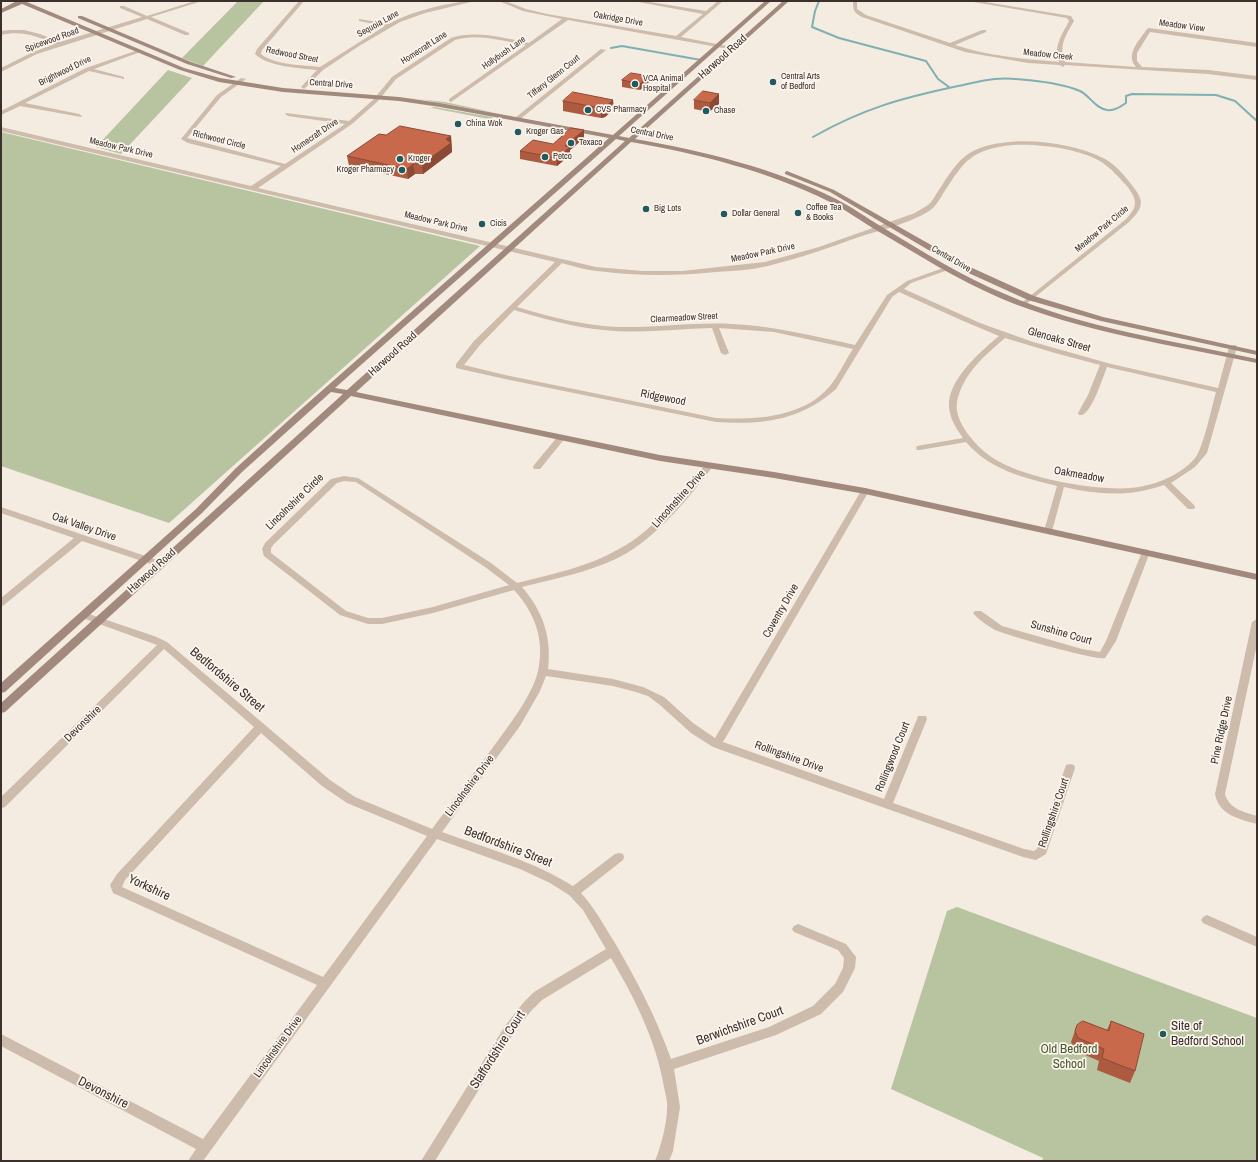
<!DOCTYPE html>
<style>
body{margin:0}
#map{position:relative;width:1258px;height:1162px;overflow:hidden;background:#f4ebe1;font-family:"Archivo Narrow",sans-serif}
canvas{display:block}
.frame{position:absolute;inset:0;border:2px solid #3b302b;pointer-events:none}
</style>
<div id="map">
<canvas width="1258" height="1162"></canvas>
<div class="frame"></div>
</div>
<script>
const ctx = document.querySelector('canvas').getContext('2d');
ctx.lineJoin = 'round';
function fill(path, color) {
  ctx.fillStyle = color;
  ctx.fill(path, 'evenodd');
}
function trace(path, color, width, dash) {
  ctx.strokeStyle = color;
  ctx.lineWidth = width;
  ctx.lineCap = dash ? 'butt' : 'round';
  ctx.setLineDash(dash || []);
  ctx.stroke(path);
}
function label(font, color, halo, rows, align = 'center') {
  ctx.font = font + ' "Archivo Narrow",sans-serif';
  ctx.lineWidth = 3.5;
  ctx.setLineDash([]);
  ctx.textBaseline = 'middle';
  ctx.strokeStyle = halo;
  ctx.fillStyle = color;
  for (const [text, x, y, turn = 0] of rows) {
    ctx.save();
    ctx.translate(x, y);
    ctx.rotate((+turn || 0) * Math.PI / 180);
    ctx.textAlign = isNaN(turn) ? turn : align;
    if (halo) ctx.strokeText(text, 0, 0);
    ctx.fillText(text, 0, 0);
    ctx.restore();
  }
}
const green = new Path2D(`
 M 238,1 L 264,1 L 203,66 L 182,58 Z
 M 168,70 L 192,78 L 121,154 L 96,147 Z
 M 389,96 L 445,102 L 496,113 L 424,100 Z
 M 434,107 L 492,117 L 493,118 L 489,122 L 487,121 L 489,119 L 432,108 L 428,109 Z
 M 1,132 L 480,246 L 169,523 L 1,466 Z
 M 957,907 L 1257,1018 L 1257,1161 L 1042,1161 L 1043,1158 L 891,1089 L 947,911 Z`);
const stream = new Path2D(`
 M 819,1 L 815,11 L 812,27 L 839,38 L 926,61 L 938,79 L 949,87
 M 611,48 L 622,46 L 701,60
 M 813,137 C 864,108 902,98 958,86 C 985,80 998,76 1027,80 C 1044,82 1064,84 1080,91 C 1090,96 1095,108 1107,110 C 1114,111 1120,107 1126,103 L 1126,96 L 1132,94 L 1216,95 L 1235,101 L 1257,121`);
const street = new Path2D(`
 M 195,1 L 202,1 L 151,17 L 189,33 L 189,35 L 185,35 L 147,19 L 37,54 L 1,72 L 1,68 L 33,52 L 55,44 C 37,36 21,30 1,35 L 1,31 L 9,30 L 24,30 L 40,34 L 60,42 L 142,17 L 120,8 L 120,6 L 124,6 L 147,16 Z
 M 299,1 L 304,1 L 262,50 L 261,54 C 274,65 303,65 320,67 L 385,26 L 359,21 L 359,19 L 389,24 C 409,12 452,1 475,1 L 425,13 L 400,22 L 359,46 L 323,70 L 304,89 L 301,87 L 302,86 L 317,70 C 300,68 268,67 255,54 L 257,49 Z
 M 499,1 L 505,1 L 526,9 L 547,14 L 676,36 L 703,14 L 633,1 L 644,1 L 706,11 L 718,1 L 723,1 L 681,37 L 737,48 L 734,50 L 568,20 L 451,102 L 449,101 L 449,99 L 526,45 C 502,41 478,33 455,40 L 396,79 L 377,102 L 352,124 L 258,188 L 596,267 L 642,271 L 682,271 L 765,262 L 819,247 L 915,213 C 919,210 924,208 928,205 C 932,202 934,197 937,193 C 949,175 959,155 980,148 C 1016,135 1072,142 1105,159 C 1116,165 1124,175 1131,184 C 1145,201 1144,207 1129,222 L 1025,305 L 1023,306 L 1020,304 L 1125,220 C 1138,207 1138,201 1127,186 C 1119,178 1113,170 1103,163 C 1081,148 1030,142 1004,146 C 968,152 963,164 944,192 C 941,197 937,204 933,208 C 917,221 882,230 862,236 C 831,247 800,258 768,266 C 751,270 733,271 716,272 C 676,276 637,276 597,271 C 585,270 573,266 562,263 L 517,307 C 551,317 584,326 619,327 C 657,328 694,322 732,324 C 774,326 814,336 855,345 L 887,295 L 907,281 L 946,267 L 949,269 L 948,270 L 911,283 L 904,289 L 980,323 L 1033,342 L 1111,364 L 1218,388 L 1229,347 L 1233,345 L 1236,345 L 1237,347 L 1207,453 L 1195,467 L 1171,483 L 1194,505 L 1195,507 L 1194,509 L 1188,509 L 1164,485 C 1131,497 1098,495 1064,487 L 1052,531 L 1048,534 L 1044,531 L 1057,486 C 1022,477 990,470 966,442 L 920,450 L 917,450 L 916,448 L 917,446 L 963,438 C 956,428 950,419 949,407 C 947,380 981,351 999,336 L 961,320 L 899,292 L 892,297 L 836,389 C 800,421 762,425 716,422 L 505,379 L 456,368 L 456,364 L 474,341 L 555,262 L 1,131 L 1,127 L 251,186 L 281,166 L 188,143 L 181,139 L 217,95 L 241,78 L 246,79 L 221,97 L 187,138 L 285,164 L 345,124 L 288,116 L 285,114 L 286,113 L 349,121 L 373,100 L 392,77 L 451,38 C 477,30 503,38 529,43 L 562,19 L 523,11 ZM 514,310 C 544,319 573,327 604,330 C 640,334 676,329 712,328 L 721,353 L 725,355 L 729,353 L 719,328 L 774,332 L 853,349 C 845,361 839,375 830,386 C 803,418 755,420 716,418 L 505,375 L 464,365 L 480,345 ZM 1005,338 L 1055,353 L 1100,365 L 1088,395 L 1078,413 L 1079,415 L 1082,415 C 1092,412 1103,377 1107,367 L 1216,392 C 1212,406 1203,449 1195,458 C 1180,476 1153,486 1131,488 C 1095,491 1023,478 993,458 C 983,452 974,442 967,433 C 961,424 955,413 957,402 C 962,375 985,355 1005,338 Z
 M 853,1 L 857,1 L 857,9 L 866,15 L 950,43 L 982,30 L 986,30 L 986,32 L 955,45 C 988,56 1025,59 1059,62 C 1053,46 1062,35 1069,21 L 1067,18 L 968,1 L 979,1 L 1071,16 L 1074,21 C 1066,35 1058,46 1065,62 L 1136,67 C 1125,54 1139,41 1147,29 L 1149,28 L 1257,43 L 1257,47 L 1150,32 L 1137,53 L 1137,61 L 1142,67 L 1208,70 L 1257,76 L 1257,80 L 1208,74 L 1065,65 L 1063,67 L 1060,65 L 1028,63 L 965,52 L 862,17 C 854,13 853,10 853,1 Z
 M 601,49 L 606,50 L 519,120 L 515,120 L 515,118 Z
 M 138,50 L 143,51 L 94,69 L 124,77 L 124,79 L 89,71 L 25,103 L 79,114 L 82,116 L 81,117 L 20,106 L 1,115 L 1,111 L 86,68 Z
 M 559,435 L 562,435 L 566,437 L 540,469 L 534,469 L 533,467 L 534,465 Z
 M 706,464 L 712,464 L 713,466 C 690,497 660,533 627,553 C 596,571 557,578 522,587 C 543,611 552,638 548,669 L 613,679 L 643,687 L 664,697 L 693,723 L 715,738 L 861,491 L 865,488 L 868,489 L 869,491 L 723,742 L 884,799 L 917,719 L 918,716 L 926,716 L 927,719 L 893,803 L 1024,849 L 1034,851 L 1037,849 L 1065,768 L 1066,765 L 1070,764 L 1074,765 L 1075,768 L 1046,854 L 1036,860 L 1023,857 L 713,747 L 691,733 L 660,705 L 648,696 L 636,692 L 613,686 L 546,676 L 540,691 L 520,726 L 442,832 C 486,848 533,861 573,886 L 615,854 L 619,853 L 623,854 L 624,857 L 623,860 L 581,893 C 595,908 604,926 615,943 C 637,981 656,1017 671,1059 L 769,1027 L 813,1006 L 835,984 L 843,968 L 844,958 L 838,950 L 794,932 L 792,929 L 794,926 L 798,924 L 846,944 L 856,957 L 855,968 L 843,992 L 821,1014 L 776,1035 L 674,1069 L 680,1107 L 673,1151 L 669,1161 L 655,1161 C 661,1146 667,1124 667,1108 C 668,1101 665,1093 664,1087 C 656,1040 635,999 611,958 L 542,1000 L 531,1011 L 513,1034 L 435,1161 L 421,1161 L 505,1026 L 523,1003 L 534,992 L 606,949 L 583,910 L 569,895 L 550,883 L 520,869 L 437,839 L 203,1161 L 188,1161 L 196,1149 L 1,1046 L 1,1034 L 203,1139 L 317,985 L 113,893 L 110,885 L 117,874 L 254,727 L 164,649 L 5,807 L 1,808 L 1,797 L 157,645 L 80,617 L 78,615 L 80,613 L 86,613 L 154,636 L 167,642 L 330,780 L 355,797 L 432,829 C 452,802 471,776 491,750 C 506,729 532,697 538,671 C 545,640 535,613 514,590 L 433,613 L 382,624 L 368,624 L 340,615 L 264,556 L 262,549 L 265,543 L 331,479 L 344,476 L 358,478 L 491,563 L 517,583 C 552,574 588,567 619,549 C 655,530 680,495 706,464 ZM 344,481 L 356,482 L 485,567 L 509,585 L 433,607 L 382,618 L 368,618 L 346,611 L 271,553 L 271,548 L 274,544 L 337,483 ZM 261,733 L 322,786 L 347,803 L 427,836 L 323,977 L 122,887 L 125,880 Z
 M 1,507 L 163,562 L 164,564 L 160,567 L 82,541 L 4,605 L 1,606 L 1,598 L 74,538 L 1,513 Z
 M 1146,549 L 1150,552 L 1116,641 L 1105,658 C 1097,661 1006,635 995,630 C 988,626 978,619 973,613 L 975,611 L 981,611 L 1002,626 L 1082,649 L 1100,652 L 1106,641 L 1142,552 Z
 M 1257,619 L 1257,644 L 1225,794 C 1229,809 1244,812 1257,816 L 1257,824 C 1239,819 1219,815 1215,794 L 1252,622 Z
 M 1207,915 L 1257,937 L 1257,947 L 1203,923 L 1201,920 L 1203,917 Z`);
const secondary = new Path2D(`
 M 17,1 L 28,1 L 27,2 L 184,68 L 220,78 L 283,88 L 399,97 L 440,103 L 613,135 L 765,1 L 771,1 L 619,136 L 629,138 L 783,1 L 789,1 L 635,139 C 703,151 774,168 836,199 C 852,207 867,218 882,227 C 922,251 961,276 1005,294 C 1083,328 1174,341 1257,359 L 1257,363 C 1171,345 1081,332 1000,298 C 956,279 917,254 876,230 C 861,221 846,210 830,202 C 768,171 699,154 631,142 L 356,392 L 660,455 L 774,472 L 865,488 L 1257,574 L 1257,580 L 865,494 L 774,478 L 660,461 L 351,396 L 5,712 L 1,713 L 1,703 L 343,394 L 331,392 L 242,472 L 202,513 L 5,692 L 1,693 L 1,683 L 196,509 L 236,468 L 300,410 L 609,138 L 440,107 L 399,101 L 283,92 L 219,82 L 180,70 L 22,4 L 1,13 L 1,9 ZM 616,139 L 625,141 L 347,390 L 335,388 Z
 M 78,16 L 82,16 L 191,62 L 236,77 L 231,78 L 187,64 L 78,18 Z
 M 787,171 L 834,190 L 970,267 L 1034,296 L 1103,317 L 1257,351 L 1257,355 L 1101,321 L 1028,300 L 964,271 L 830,192 L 785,174 L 785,172 Z`);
const wall = new Path2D(`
 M 649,76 L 649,82 L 640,90 L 622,87 L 622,80 Z
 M 694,100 L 719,104 L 709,112 L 694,109 Z
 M 563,101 L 614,109 L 605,117 L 601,118 L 563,111 Z
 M 584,130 L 584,138 L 570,150 L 570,155 L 557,166 L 520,159 L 520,151 L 553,144 Z
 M 386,135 L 451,136 L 452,152 L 423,174 L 415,174 L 408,179 L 349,166 L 347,156 Z
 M 1111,1021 L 1135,1071 L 1130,1083 L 1097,1070 L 1099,1061 L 1074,1050 L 1071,1042 L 1077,1025 L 1107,1030 Z`);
const shadedWall = new Path2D(`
 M 649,76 L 649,82 L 640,90 L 640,84 Z
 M 719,94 L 719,104 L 709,112 L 710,103 Z
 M 613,100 L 614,109 L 605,117 L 601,118 L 601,108 Z
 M 584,130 L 584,138 L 570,150 L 570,155 L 557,166 L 557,158 L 565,146 Z
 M 451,136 L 452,152 L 423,174 L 422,164 L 446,139 Z
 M 413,164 L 415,174 L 408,179 L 407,169 Z`);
const building = new Path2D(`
 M 631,73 L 649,76 L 640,84 L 622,80 Z
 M 703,91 L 719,94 L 710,103 L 694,100 Z
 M 573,92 L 613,100 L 605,107 L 601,108 L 563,101 Z
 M 400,126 L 451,136 L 446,139 L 451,143 L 422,164 L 413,164 L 407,169 L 347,156 L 379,134 L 386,135 Z
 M 571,128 L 584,130 L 565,146 L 570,147 L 557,158 L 520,151 L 533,140 L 553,144 Z
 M 1083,1021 L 1109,1031 L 1111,1021 L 1144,1034 L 1135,1071 L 1102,1058 L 1104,1049 L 1078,1038 L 1075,1031 L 1077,1025 Z`);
const markers = [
 [773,82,4,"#1f5a5e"],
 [635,84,4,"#1f5a5e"],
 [588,110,4,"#1f5a5e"],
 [706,111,4,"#1f5a5e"],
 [458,124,4,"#1f5a5e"],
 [518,132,4,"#1f5a5e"],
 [571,143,4,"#1f5a5e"],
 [545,157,4,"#1f5a5e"],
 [400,159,4,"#1f5a5e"],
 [402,170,4,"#1f5a5e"],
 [646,209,4,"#1f5a5e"],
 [798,213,4,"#1f5a5e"],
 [724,214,4,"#1f5a5e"],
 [482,224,4,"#1f5a5e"],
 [1163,1034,4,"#1f5a5e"]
];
const farStreetnames = [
 ["Oakridge Drive",618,19,10],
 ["Sequoia Lane",378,24,-29],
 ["Meadow View",1182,26,8],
 ["Spicewood Road",52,40,-20],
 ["Homecraft Lane",424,48,-33],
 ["Hollybush Lane",504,53,-35],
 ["Redwood Street",292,55,11],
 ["Meadow Creek",1048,55,6],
 ["Brightwood Drive",65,71,-26],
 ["Tiffany Glenn Court",554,77,-39],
 ["Central Drive",331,84,4],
 ["Central Drive",652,134,11],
 ["Homecraft Drive",315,136,-34],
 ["Richwood Circle",219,140,14],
 ["Meadow Park Drive",121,148,13],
 ["Meadow Park Drive",436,222,13],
 ["Meadow Park Circle",1102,229,-40],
 ["Meadow Park Drive",763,253,-12],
 ["Central Drive",951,259,30],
 ["Clearmeadow Street",684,318,-3]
];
const farPoinames = [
 ["Central Arts",781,77],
 ["of Bedford",781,87],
 ["VCA Animal",643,79],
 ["Hospital",643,89],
 ["CVS Pharmacy",596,110],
 ["Chase",714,111],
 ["China Wok",466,124],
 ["Kroger Gas",526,132],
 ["Texaco",579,143],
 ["Petco",553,157],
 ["Kroger",408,159],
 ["Kroger Pharmacy",394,170,"right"],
 ["Coffee Tea",806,208],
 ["& Books",806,218],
 ["Big Lots",654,209],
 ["Dollar General",732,214],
 ["Cicis",490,224]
];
const streetNames = [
 ["Harwood Road",723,57,-42],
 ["Glenoaks Street",1059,340,16],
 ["Harwood Road",393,354,-42],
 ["Ridgewood",663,398,11],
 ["Oakmeadow",1079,475,10],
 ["Lincolnshire Drive",679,499,-48],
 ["Lincolnshire Circle",295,502,-44],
 ["Oak Valley Drive",84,527,19],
 ["Harwood Road",152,571,-42],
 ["Coventry Drive",781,611,-60],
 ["Sunshine Court",1061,633,16],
 ["Devonshire",83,724,-44],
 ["Pine Ridge Drive",1222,730,-78],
 ["Rollingshire Drive",789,757,20],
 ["Rollingwood Court",893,757,-68],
 ["Lincolnshire Drive",470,786,-53],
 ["Rollingshire Court",1054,813,-71],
 ["Lincolnshire Drive",278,1047,-54]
];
const nearStreetnames = [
 ["Bedfordshire Street",227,680,40],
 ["Bedfordshire Street",508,847,21],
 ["Yorkshire",149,888,25],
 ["Berwichshire Court",740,1026,-20],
 ["Staffordshire Court",498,1050,-57],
 ["Devonshire",103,1093,27]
];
const nearPoinames = [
 ["Site of",1171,1027],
 ["Bedford School",1171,1042]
];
const nearParknames = [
 ["Old Bedford",1069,1050],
 ["School",1069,1065]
];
fill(green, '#b8c4a0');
trace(stream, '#7fb0b2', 2);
fill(street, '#cdbbac');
fill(secondary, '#a18a7d');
fill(wall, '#ac5a40');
fill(shadedWall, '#8c4a34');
fill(building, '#c8694b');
trace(building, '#8c4a34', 1);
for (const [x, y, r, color] of markers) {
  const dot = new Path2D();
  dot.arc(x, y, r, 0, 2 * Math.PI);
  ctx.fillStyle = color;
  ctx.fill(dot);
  trace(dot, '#fbf5ee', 1.5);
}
label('9px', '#3b302b', '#fbf5ee', farStreetnames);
label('9px', '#3b302b', '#fbf5ee', farPoinames, 'left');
label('11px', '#3b302b', '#fbf5ee', streetNames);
label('13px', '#3b302b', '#fbf5ee', nearStreetnames);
label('13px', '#3b302b', '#fbf5ee', nearPoinames, 'left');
label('13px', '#4a5a2e', '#fbf5ee', nearParknames);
</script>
